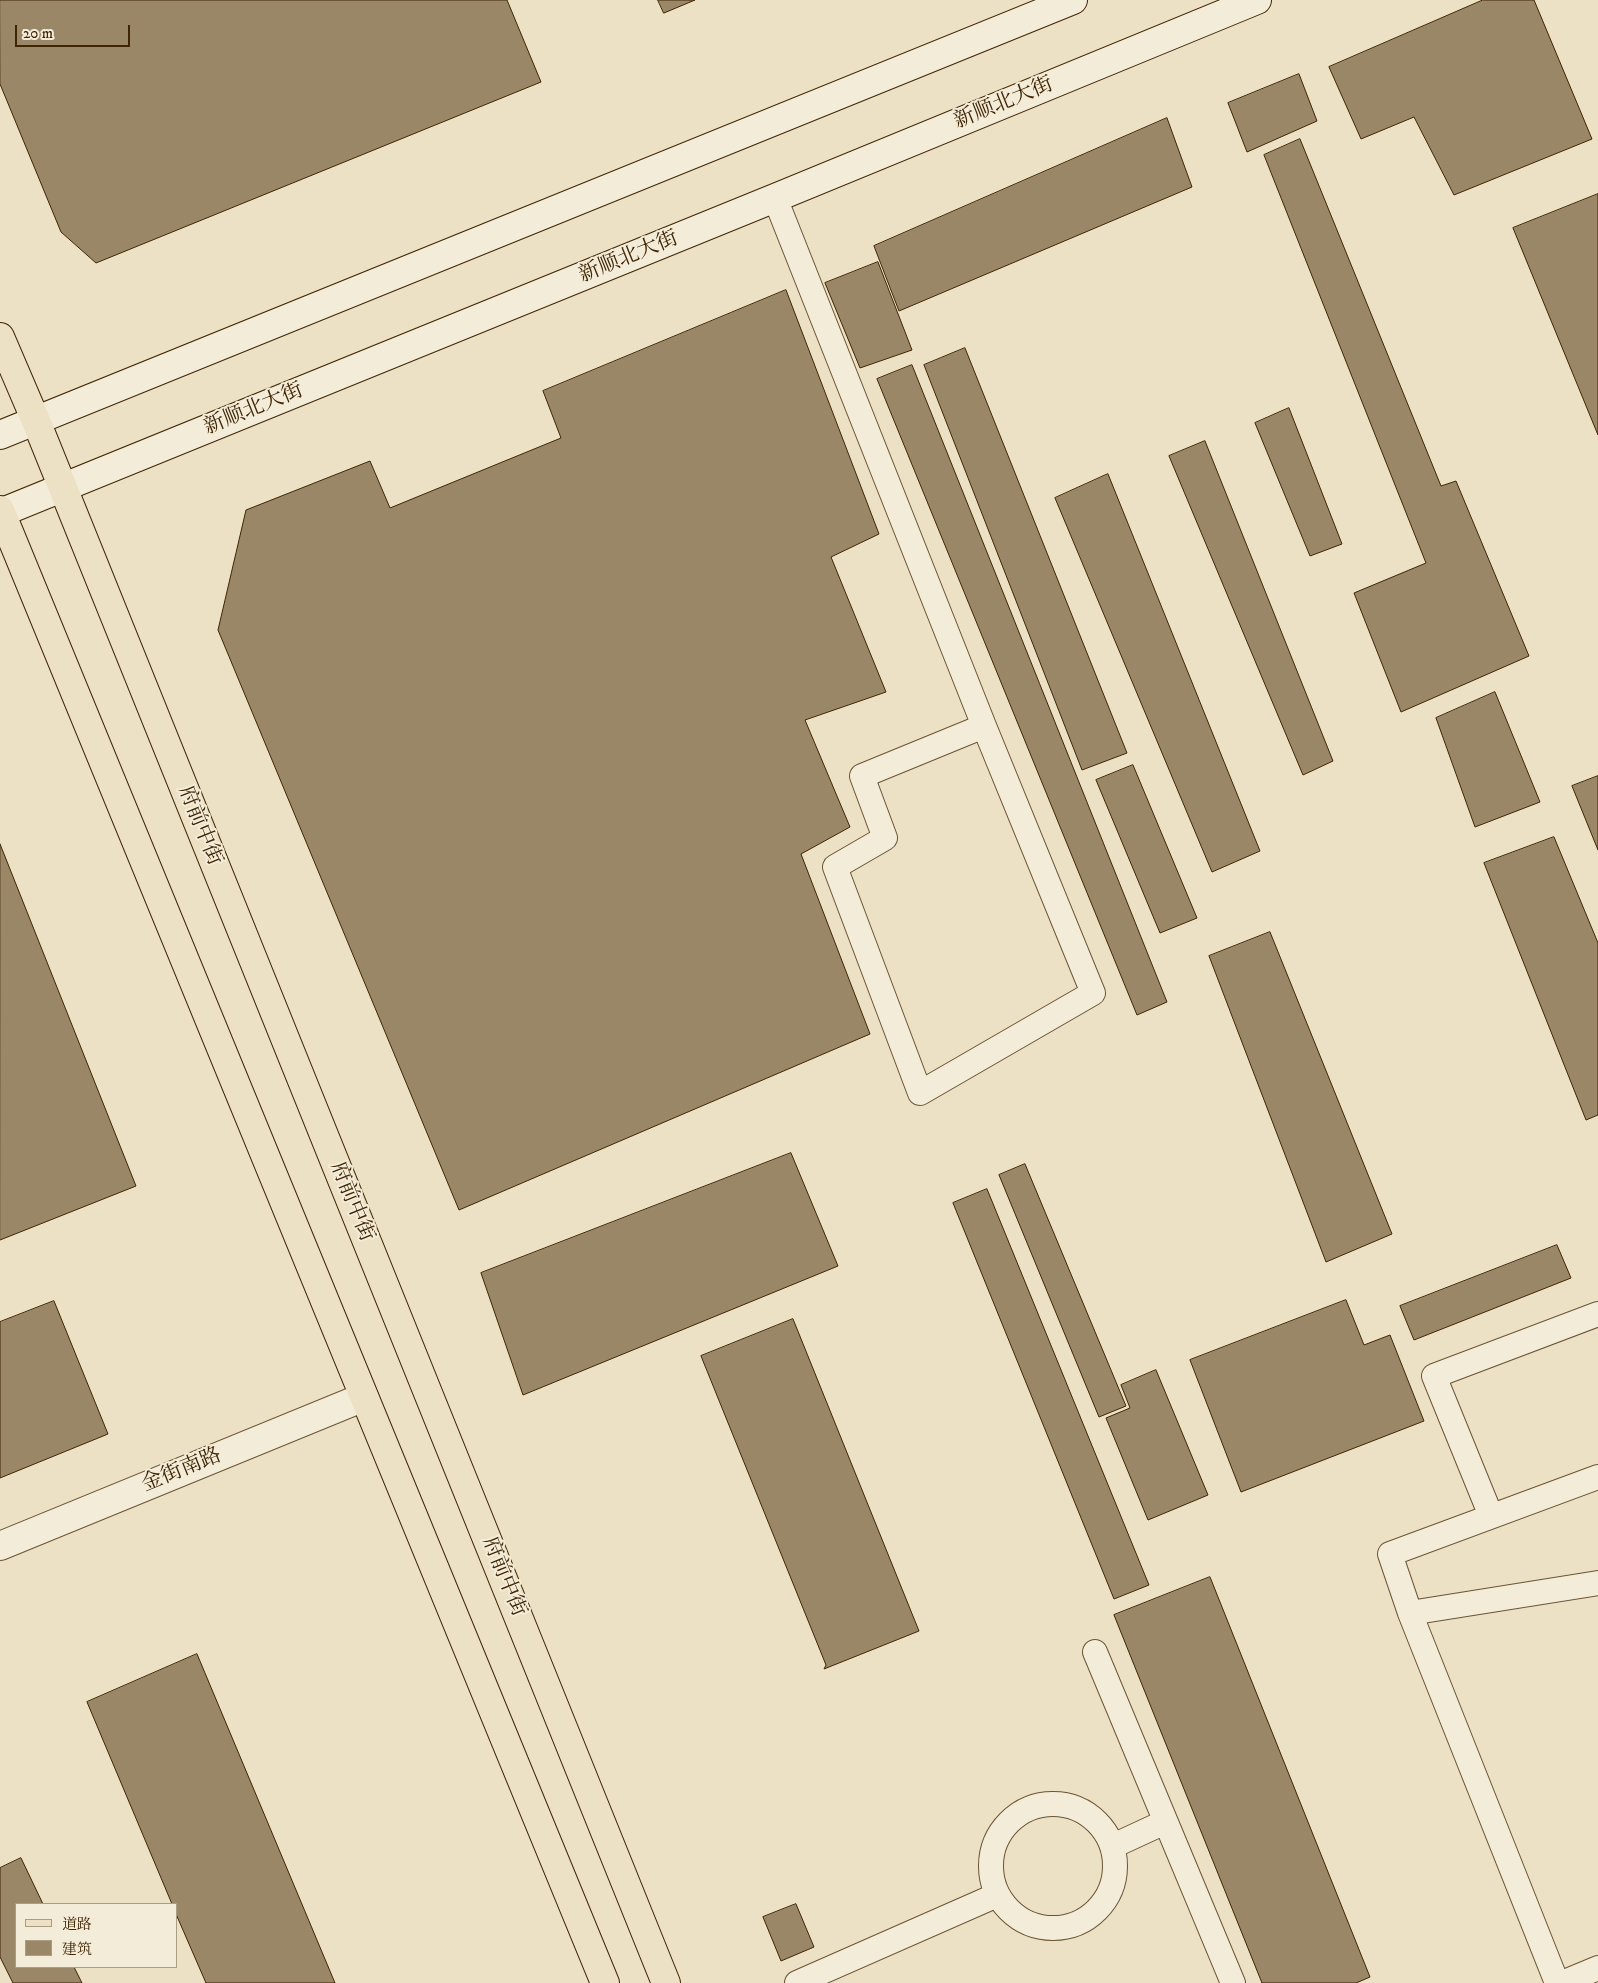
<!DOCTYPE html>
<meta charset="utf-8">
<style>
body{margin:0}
#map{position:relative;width:1598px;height:1983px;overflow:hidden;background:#ece1c4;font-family:"IM FELL DW Pica","Noto Serif SC",serif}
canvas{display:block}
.legend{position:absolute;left:15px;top:1903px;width:162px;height:65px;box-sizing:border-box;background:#f3ecd9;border:1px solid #ab9c84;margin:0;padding:6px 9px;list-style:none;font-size:15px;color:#3f2504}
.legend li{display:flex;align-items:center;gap:10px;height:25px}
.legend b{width:25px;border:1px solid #ab9c84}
.scale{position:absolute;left:15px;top:25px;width:115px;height:22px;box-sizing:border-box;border:2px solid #3f2504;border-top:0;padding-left:6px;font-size:15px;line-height:18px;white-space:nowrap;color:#3f2504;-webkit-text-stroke:4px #f3ecd9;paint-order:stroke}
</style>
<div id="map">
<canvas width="1598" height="1983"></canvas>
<ul class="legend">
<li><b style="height:6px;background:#ece1c4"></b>道路</li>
<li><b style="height:14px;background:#998768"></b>建筑</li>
</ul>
<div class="scale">20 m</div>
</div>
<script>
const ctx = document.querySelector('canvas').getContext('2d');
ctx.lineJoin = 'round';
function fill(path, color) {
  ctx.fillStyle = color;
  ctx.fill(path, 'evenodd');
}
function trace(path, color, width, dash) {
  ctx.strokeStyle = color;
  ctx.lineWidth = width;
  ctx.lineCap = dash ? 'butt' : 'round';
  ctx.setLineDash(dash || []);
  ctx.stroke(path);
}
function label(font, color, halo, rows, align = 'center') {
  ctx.font = font + ' "IM FELL DW Pica","Noto Serif SC",serif';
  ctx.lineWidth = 4;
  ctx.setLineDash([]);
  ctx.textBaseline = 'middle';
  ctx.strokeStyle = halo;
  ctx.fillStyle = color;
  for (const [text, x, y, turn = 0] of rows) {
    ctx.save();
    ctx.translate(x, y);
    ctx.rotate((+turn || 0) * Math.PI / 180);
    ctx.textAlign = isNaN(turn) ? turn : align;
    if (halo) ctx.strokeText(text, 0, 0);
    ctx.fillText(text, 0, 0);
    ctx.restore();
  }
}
const building = new Path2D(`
 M 0,0 L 507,0 L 541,82 L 96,263 L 61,232 L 0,84 Z
 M 658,0 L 695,0 L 664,13 Z
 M 1483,0 L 1534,0 L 1592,139 L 1454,195 L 1414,117 L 1361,139 L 1329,67 Z
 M 1299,74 L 1317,121 L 1247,152 L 1228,103 Z
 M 1167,118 L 1192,187 L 899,311 L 874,246 Z
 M 1300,139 L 1441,486 L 1456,481 L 1529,656 L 1401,712 L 1354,593 L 1426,563 L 1264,155 Z
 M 1598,194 L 1598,435 L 1513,228 Z
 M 878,262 L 912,350 L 860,368 L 825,283 Z
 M 786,290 L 879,534 L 831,557 L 886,692 L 805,720 L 850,827 L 801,854 L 870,1034 L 459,1210 L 218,630 L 246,510 L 370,461 L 390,508 L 561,438 L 543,391 Z
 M 965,348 L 1127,753 L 1082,770 L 924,365 Z
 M 912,365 L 1167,1002 L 1137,1015 L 877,379 Z
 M 1289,408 L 1342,544 L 1310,556 L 1255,423 Z
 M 1205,441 L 1333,761 L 1303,775 L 1169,456 Z
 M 1108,474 L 1260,851 L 1212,872 L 1055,498 Z
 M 1495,692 L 1540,802 L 1475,827 L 1436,718 Z
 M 1133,765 L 1197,918 L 1160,933 L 1096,780 Z
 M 1598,776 L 1598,850 L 1572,786 Z
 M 1554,837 L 1598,943 L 1598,1115 L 1586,1120 L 1484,863 Z
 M 0,844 L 136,1186 L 0,1240 Z
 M 1270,932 L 1392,1234 L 1326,1262 L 1209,956 Z
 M 791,1153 L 838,1266 L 523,1395 L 481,1273 Z
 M 1025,1164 L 1126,1406 L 1099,1417 L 999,1175 Z
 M 987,1189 L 1149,1585 L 1114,1599 L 953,1203 Z
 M 1557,1245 L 1571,1278 L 1414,1340 L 1400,1306 Z
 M 1346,1300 L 1364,1345 L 1390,1335 L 1424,1421 L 1241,1492 L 1190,1360 Z
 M 54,1301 L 108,1434 L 0,1478 L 0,1322 Z
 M 793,1319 L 919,1631 L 824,1669 L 826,1665 L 701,1356 Z
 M 1156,1370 L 1208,1495 L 1148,1520 L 1106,1418 L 1130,1408 L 1121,1385 Z
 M 1210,1577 L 1370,1977 L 1356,1983 L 1262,1983 L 1114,1615 Z
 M 197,1654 L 335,1983 L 206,1983 L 176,1914 L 176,1904 L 172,1904 L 87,1702 Z
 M 21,1858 L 43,1904 L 16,1904 L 16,1967 L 74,1967 L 82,1983 L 13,1983 L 0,1957 L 0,1868 Z
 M 796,1904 L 814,1947 L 781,1961 L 763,1917 Z`);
const service = new Path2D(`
 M 775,198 L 984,726 L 1093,993 L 920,1093 L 835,867 L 885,838 L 862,776 L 984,726
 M 1491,1516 L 1434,1376 L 1598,1314
 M 1410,1613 L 1598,1583
 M 1095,1652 L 1233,1983
 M991 1866a62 62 0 1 1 124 0a62 62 0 1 1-124 0Z
 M 1113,1846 L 1165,1822
 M 797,1983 L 997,1895
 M 1557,1983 L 1410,1613 L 1390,1554 L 1598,1477
 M 1562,1983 L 1598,1968`);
const minor = new Path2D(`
 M 0,1546 L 364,1397`);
const secondary = new Path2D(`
 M 0,435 L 1073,0
 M 0,513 L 775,198 L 1257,0`);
const primary = new Path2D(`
 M 0,337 L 36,421 L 666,1983
 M 0,510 L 605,1983`);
const streetNames = [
 ["新顺北大街",1004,104,-22],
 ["新顺北大街",629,258,-22],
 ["新顺北大街",254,410,-22],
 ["府前中街",199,826,68],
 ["府前中街",351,1202,68],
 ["金街南路",182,1471,-22],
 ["府前中街",503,1577,68]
];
fill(building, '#998768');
trace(building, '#3f2504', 1);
trace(service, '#6a5434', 26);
trace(minor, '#6a5434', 30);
trace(secondary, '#3f2504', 30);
trace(primary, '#3f2504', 30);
trace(service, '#f3ecd9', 24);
trace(minor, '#f3ecd9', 28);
trace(secondary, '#f3ecd9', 28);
trace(primary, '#ece1c4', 28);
label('21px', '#3f2504', '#f3ecd9', streetNames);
</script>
